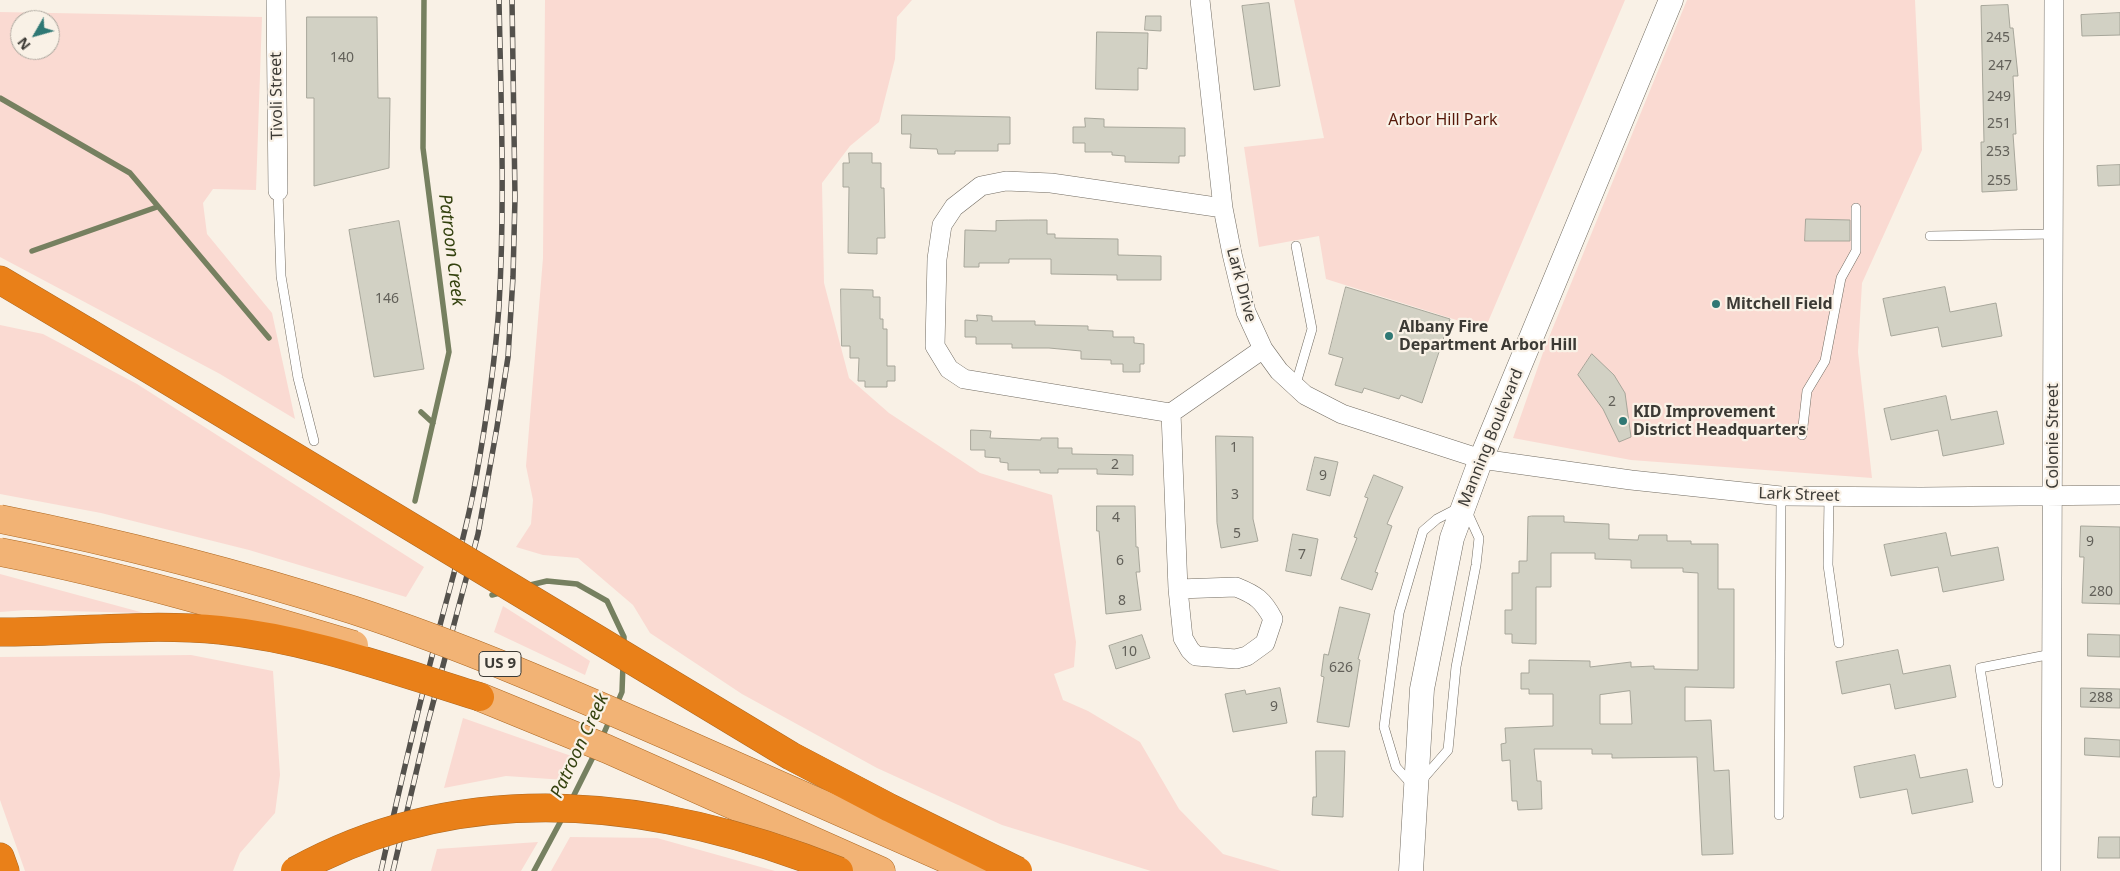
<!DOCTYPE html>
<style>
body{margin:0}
#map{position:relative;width:2120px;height:871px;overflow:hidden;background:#f9f1e6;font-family:"Noto Sans",sans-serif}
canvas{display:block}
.north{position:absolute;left:10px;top:10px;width:50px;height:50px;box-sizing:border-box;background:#f9f1e6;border:1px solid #ada89f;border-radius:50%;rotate:232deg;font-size:14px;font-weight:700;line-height:20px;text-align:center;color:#3c3a35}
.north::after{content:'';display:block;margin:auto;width:18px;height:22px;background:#2f7874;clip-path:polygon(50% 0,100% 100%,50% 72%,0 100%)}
</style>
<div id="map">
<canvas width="2120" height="871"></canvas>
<div class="north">N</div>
</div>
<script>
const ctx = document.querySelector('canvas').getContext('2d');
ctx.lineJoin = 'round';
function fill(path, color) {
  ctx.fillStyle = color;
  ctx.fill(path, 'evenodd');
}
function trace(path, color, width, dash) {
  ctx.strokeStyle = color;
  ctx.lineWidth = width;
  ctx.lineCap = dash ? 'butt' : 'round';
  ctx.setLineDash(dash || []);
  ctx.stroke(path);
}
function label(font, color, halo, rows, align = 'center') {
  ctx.font = font + ' "Noto Sans",sans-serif';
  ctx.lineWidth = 4.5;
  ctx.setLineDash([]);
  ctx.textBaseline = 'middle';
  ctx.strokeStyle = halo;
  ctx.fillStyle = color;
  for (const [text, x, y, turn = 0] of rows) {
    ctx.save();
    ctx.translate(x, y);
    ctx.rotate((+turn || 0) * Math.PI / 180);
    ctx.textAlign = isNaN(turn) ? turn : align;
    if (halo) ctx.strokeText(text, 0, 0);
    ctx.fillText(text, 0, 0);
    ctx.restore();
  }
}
const green = new Path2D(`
 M 545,0 L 912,0 L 897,17 L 895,59 L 879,122 L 850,146 L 822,183 L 824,283 L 849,378 L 889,413 L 980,473 L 1052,495 L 1076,642 L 1074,667 L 1054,674 L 1063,700 L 1088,711 L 1140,742 L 1179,809 L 1223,854 L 1281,871 L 1151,871 L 1002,825 L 877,768 L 742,694 L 650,633 L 633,605 L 578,558 L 543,555 L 516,547 L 531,524 L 533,500 L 526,466 L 543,258 Z
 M 1294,0 L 1625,0 L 1485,329 L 1326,279 L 1319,236 L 1259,247 L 1244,147 L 1324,138 Z
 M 1687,0 L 1915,0 L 1922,150 L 1862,283 L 1858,352 L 1872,478 L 1631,460 L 1513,438 L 1545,347 Z
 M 0,12 L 262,17 L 256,190 L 213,189 L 203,203 L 207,234 L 272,313 L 295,419 L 220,374 L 0,257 ZM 20,20 L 50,20 L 50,50 L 20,50 Z
 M 0,325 L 43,334 L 137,384 L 424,567 L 406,597 L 249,550 L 101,513 L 0,494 Z
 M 0,574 L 144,613 L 27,610 L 0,612 Z
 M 503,606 L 590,661 L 585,675 L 494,632 Z
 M 191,655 L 273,671 L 280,775 L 275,813 L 240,853 L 233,871 L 25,871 L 0,800 L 0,657 Z
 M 463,718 L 577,758 L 565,780 L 506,776 L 444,788 Z
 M 570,837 L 657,838 L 775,871 L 551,871 Z
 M 538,842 L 521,871 L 431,871 L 437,849 Z`);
const stream = new Path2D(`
 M 0,98 L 130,173 L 269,338
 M 32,251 L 157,207
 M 421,412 L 433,423
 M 415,501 L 449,352 L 423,148 L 424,0
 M 526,586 L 547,581 L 577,584 L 607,601 L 624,637 L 624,647
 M 492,595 L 503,592
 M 616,706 L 622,692 L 623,664
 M 601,740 L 610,719
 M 571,801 L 595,753
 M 534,871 L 564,815`);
const building = new Path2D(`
 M 1269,3 L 1280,86 L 1254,90 L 1242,6 Z
 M 2008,5 L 2010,28 L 2013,28 L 2018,76 L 2013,76 L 2016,134 L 2013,134 L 2017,190 L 1982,192 L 1981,142 L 1984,142 L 1981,6 Z
 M 2120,13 L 2120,35 L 2082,36 L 2081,15 Z
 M 1146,16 L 1161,16 L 1161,31 L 1145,30 Z
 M 307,17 L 377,17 L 378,98 L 390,98 L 389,168 L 314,186 L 314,98 L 307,98 Z
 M 1097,32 L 1148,33 L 1147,69 L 1138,68 L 1138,90 L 1096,89 Z
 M 902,115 L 1010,117 L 1010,144 L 998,144 L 998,151 L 955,151 L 955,154 L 938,154 L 937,149 L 910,148 L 911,134 L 902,134 Z
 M 1085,118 L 1104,119 L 1104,127 L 1185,128 L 1185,156 L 1179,156 L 1179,163 L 1125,162 L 1125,156 L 1112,155 L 1112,152 L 1085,152 L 1085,143 L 1073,143 L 1073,127 L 1085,127 Z
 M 849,153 L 872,153 L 872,163 L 881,163 L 881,188 L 884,188 L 885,238 L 877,238 L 877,254 L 848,253 L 849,187 L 843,187 L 843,163 L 849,163 Z
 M 2120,165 L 2120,185 L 2098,186 L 2097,166 Z
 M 1806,219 L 1850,220 L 1850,241 L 1805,241 Z
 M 1029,220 L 1047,220 L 1047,234 L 1055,234 L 1055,238 L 1118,239 L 1118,255 L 1161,256 L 1161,280 L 1117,280 L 1117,275 L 1051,274 L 1051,259 L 1009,259 L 1009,263 L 979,263 L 979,267 L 964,267 L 965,230 L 996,231 L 996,221 Z
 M 399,221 L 424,369 L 374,377 L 349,230 Z
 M 1346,287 L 1450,319 L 1422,403 L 1401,395 L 1399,399 L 1364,388 L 1362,393 L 1335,385 L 1343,358 L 1329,354 Z
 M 1945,287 L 1950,312 L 1996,303 L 2002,336 L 1942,347 L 1938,327 L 1891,336 L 1883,299 Z
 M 841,289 L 873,290 L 873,297 L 880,297 L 880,319 L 883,319 L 883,329 L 887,329 L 887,366 L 895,366 L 895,381 L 887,381 L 887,387 L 865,387 L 865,381 L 858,381 L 859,358 L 850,358 L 850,346 L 842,346 Z
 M 977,315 L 992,316 L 992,321 L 1035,321 L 1035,325 L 1088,326 L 1088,330 L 1113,331 L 1113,337 L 1134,337 L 1134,343 L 1144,344 L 1144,364 L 1140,364 L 1140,372 L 1123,372 L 1123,364 L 1111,364 L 1111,360 L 1081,359 L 1081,351 L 1049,348 L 1012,348 L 1012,344 L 976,344 L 976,337 L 965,337 L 965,320 L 977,321 Z
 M 1592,354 L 1614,375 L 1625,393 L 1631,437 L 1619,442 L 1603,409 L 1578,375 Z
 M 1946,396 L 1951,420 L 1997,411 L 2004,444 L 1943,456 L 1938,430 L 1891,440 L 1884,409 Z
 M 971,430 L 991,431 L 990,438 L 1041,440 L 1041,438 L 1058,438 L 1058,448 L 1072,448 L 1072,454 L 1133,455 L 1133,475 L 1097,474 L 1097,469 L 1058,469 L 1058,473 L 1040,473 L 1040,470 L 1008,470 L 1008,463 L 1000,462 L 1000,458 L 985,457 L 985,450 L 971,450 Z
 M 1216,436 L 1253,437 L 1253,519 L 1258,541 L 1221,548 L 1217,523 Z
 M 1315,457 L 1338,462 L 1330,496 L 1307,490 Z
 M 1374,475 L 1403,487 L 1387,524 L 1392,526 L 1375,572 L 1378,573 L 1372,590 L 1341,579 L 1357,538 L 1354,537 L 1368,498 L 1365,497 Z
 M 1097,506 L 1135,506 L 1136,547 L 1138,547 L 1140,572 L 1136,572 L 1141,610 L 1106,614 L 1099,531 L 1097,531 Z
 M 1532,516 L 1564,516 L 1564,522 L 1609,524 L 1609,539 L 1638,540 L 1639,535 L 1667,535 L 1667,541 L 1691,541 L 1691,544 L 1718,544 L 1718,589 L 1734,589 L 1734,688 L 1685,687 L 1685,721 L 1711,720 L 1714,771 L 1729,770 L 1733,854 L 1702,855 L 1697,757 L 1612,758 L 1612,754 L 1592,754 L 1592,749 L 1534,749 L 1537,781 L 1541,781 L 1542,809 L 1518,810 L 1517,801 L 1512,801 L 1510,760 L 1502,761 L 1501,744 L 1506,743 L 1505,728 L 1553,726 L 1553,694 L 1529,694 L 1529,689 L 1521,689 L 1521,673 L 1529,673 L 1529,660 L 1590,661 L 1590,667 L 1631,662 L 1631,667 L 1654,666 L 1654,669 L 1698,670 L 1698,573 L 1683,572 L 1683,568 L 1631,568 L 1631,560 L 1595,559 L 1595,553 L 1551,553 L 1551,587 L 1536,587 L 1536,644 L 1512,643 L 1512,634 L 1505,634 L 1505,610 L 1512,610 L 1512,573 L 1519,573 L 1519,561 L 1527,561 L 1528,517 ZM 1630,691 L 1632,724 L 1600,724 L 1600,695 Z
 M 2081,526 L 2120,527 L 2120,604 L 2082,603 L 2084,557 L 2080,557 Z
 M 1946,533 L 1951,556 L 1998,547 L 2004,580 L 1943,592 L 1938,567 L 1891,576 L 1884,545 Z
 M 1293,534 L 1318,539 L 1311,576 L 1286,571 Z
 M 1340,607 L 1370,614 L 1358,659 L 1360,660 L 1349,727 L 1317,722 L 1324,677 L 1321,676 L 1324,654 L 1328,655 Z
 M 2088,634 L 2120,635 L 2120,657 L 2088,656 Z
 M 1142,635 L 1150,658 L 1116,669 L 1109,646 Z
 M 1898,650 L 1903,674 L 1950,665 L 1956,697 L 1895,709 L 1890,684 L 1842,694 L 1836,662 Z
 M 1280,688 L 1287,723 L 1233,732 L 1225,694 L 1245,690 L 1246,694 Z
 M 2081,688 L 2120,689 L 2120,708 L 2081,707 Z
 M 2085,738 L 2120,740 L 2120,757 L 2085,755 Z
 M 1316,751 L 1345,751 L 1343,817 L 1312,815 L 1313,797 L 1316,797 Z
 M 1915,755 L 1920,778 L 1967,769 L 1973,802 L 1912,814 L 1907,789 L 1860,798 L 1854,767 Z
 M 2099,837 L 2120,837 L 2120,858 L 2098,858 Z`);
const service = new Path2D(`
 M 278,191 L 281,276 L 298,378 L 314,441
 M 1930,236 L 2053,234
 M 1295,387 L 1312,329 L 1296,246
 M 1802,435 L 1807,391 L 1825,361 L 1841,278 L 1856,251 L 1856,208
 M 1829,497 L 1828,565 L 1839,643
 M 1464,505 L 1479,538 L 1476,565 L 1456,667 L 1448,750 L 1415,788 L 1396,767 L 1384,727 L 1399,613 L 1423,531 L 1437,519 Z
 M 1998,783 L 1980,668 L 2052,654
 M 1779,815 L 1781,496`);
const minor = new Path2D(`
 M 276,0 L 278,191
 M 1200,0 L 1223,208 L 1232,254 L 1246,312 L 1263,349 L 1279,371 L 1305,395 L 1342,414 L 1481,459 L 1631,480 L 1781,496 L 1921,497 L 2120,495
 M 1223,208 L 1051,183 L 1006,181 L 981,186 L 954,207 L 942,225 L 937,259 L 935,346 L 949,369 L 964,379 L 1171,413 L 1263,349
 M 1171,413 L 1178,589
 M 1236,587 C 1256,595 1263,600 1273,619 L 1265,643 L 1247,656 L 1236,659 L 1196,656 L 1190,650 L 1183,638 L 1178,589 Z
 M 2051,871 L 2054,0`);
const tertiary = new Path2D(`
 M 1411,871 L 1422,689 L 1452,538 L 1481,459 L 1671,0`);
const primary = new Path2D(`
 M 480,697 L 607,749 L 881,871`);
const motorway = new Path2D(`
 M 0,280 L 86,331
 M 0,857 L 5,871`);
const rail = new Path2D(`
 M 381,871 C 399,790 418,709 439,629 C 452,579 467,530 476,478 C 486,422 495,364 499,306 C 505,204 501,102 499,0
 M 393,871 L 428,722 L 478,534 L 497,427 L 508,357 L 513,277 L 515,197 L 512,0`);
const primaryBridge = new Path2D(`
 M 0,519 C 120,543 237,573 353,610 C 463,646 568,692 673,738 C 769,780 865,822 960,865 L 978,871
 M 0,552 C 120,575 237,610 354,645`);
const motorwayBridge = new Path2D(`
 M 86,331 L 791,756 L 890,808 L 1018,871
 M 0,632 C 73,632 147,623 220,630 C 310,639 395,671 480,697
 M 295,871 C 469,775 662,800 839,871`);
const markers = [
 [1716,304,5,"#2f7874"],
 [1389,336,5,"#2f7874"],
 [1623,421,5,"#2f7874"]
];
const numberNames = [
 ["245",1998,38],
 ["140",342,58],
 ["247",2000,66],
 ["249",1999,97],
 ["251",1999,124],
 ["253",1998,152],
 ["255",1999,181],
 ["146",387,299],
 ["2",1612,402],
 ["1",1234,448],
 ["2",1115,465],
 ["9",1323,476],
 ["3",1235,495],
 ["4",1116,518],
 ["5",1237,534],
 ["9",2090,542],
 ["7",1302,555],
 ["6",1120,561],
 ["280",2101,592],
 ["8",1122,601],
 ["10",1129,652],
 ["626",1341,668],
 ["288",2101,698],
 ["9",1274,707]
];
const shields = [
 [500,664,42]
];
const shieldNames = [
 ["US 9",500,664]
];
const streetNames = [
 ["Tivoli Street",277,96,-91],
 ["Lark Drive",1241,285,75],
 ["Colonie Street",2053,436,-90],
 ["Manning Boulevard",1491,438,-68],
 ["Lark Street",1799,495,2]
];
const parkNames = [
 ["Arbor Hill Park",1443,120]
];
const poiNames = [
 ["Mitchell Field",1726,304],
 ["Albany Fire",1399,327],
 ["Department Arbor Hill",1399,345],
 ["KID Improvement",1633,412],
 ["District Headquarters",1633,430]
];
const waterNames = [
 ["Patroon Creek",451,250,83],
 ["Patroon Creek",580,746,-65]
];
fill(green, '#fadad2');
trace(stream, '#768060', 5.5);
fill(building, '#d2d1c4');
trace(building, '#a7a69a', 1);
trace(service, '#726c62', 10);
trace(minor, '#726c62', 20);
trace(tertiary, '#726c62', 25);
trace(primary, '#ac6823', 29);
trace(motorway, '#ac6823', 29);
trace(service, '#fff', 9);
trace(minor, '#fff', 19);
trace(tertiary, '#fff', 24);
trace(primary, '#f2b375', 28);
trace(motorway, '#e98019', 28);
trace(rail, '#54514c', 5.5);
trace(rail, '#f9f1e6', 4, [11]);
trace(primaryBridge, '#ac6823', 29, []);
trace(motorwayBridge, '#ac6823', 29, []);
trace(primaryBridge, '#f2b375', 28);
trace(motorwayBridge, '#e98019', 28);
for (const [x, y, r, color] of markers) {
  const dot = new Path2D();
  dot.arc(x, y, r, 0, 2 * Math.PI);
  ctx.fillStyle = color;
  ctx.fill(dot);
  trace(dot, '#f9f1e6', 2);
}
label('14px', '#626059', null, numberNames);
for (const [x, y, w] of shields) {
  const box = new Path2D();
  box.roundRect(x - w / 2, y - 12.5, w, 25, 4);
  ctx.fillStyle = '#f9f1e6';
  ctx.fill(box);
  trace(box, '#3c3a35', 1);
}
label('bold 15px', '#3c3a35', null, shieldNames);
label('16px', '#3c3a35', '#f9f1e6', streetNames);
label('16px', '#561809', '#f9f1e6', parkNames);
label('bold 16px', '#3c3a35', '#f9f1e6', poiNames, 'left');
label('italic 18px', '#33410e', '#f9f1e6', waterNames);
</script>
